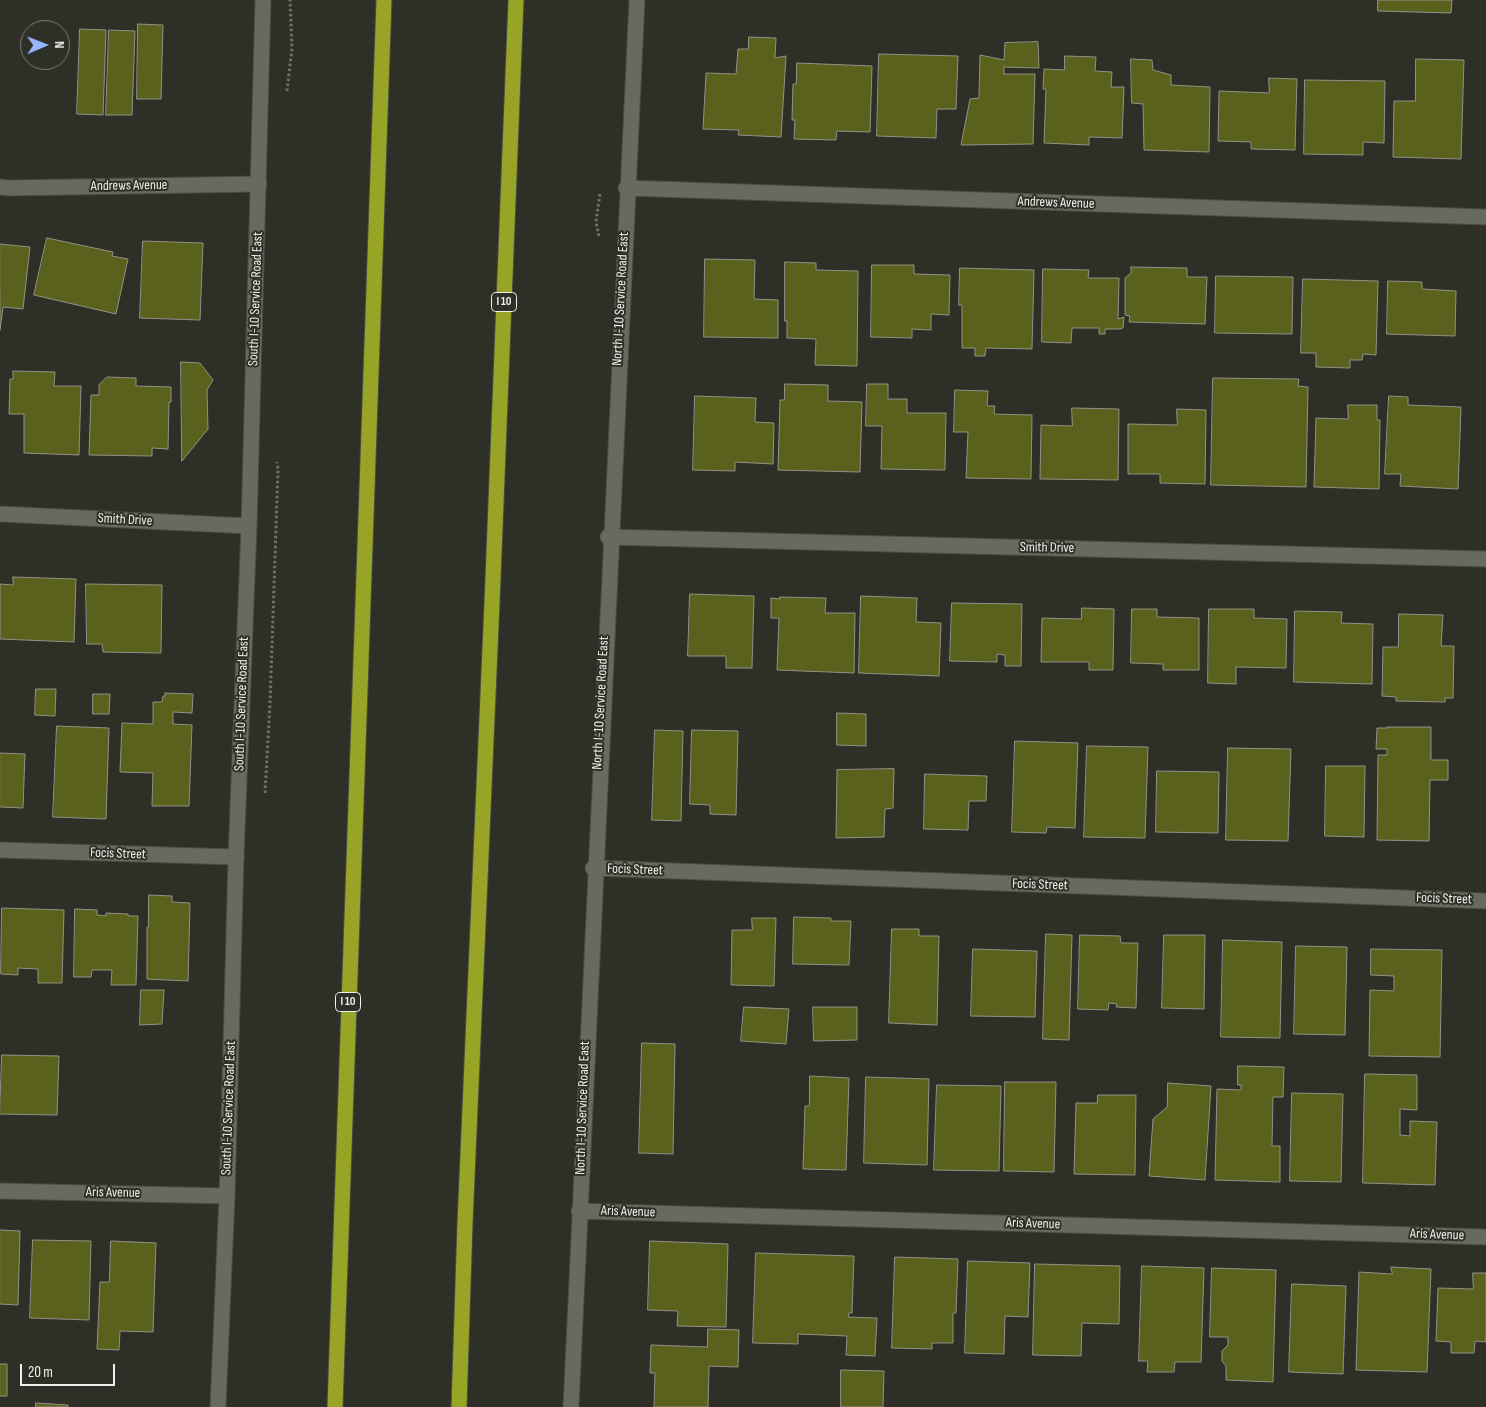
<!DOCTYPE html>
<style>
body{margin:0}
#map{position:relative;width:1486px;height:1407px;overflow:hidden;background:#2e2f26;font-family:"Sofia Sans Condensed",sans-serif}
canvas{display:block}
.north{position:absolute;left:20px;top:20px;width:50px;height:50px;box-sizing:border-box;background:#2e2f26;border:1px solid #7b7c74;border-radius:50%;rotate:89deg;font-size:14px;font-weight:700;line-height:20px;text-align:center;color:#eef0e9}
.north::after{content:'';display:block;margin:auto;width:18px;height:22px;background:#96b6fd;clip-path:polygon(50% 0,100% 100%,50% 72%,0 100%)}
.scale{position:absolute;left:20px;top:1364px;width:95px;height:22px;box-sizing:border-box;border:2px solid #eef0e9;border-top:0;padding-left:6px;font-size:15px;line-height:18px;white-space:nowrap;color:#eef0e9;-webkit-text-stroke:4px #2e2f26;paint-order:stroke}
</style>
<div id="map">
<canvas width="1486" height="1407"></canvas>
<div class="north">N</div>
<div class="scale">20 m</div>
</div>
<script>
const ctx = document.querySelector('canvas').getContext('2d');
ctx.lineJoin = 'round';
function fill(path, color) {
  ctx.fillStyle = color;
  ctx.fill(path, 'evenodd');
}
function trace(path, color, width, dash) {
  ctx.strokeStyle = color;
  ctx.lineWidth = width;
  ctx.lineCap = dash ? 'butt' : 'round';
  ctx.setLineDash(dash || []);
  ctx.stroke(path);
}
function label(font, color, halo, rows, align = 'center') {
  ctx.font = font + ' "Sofia Sans Condensed",sans-serif';
  ctx.lineWidth = 4;
  ctx.setLineDash([]);
  ctx.textBaseline = 'middle';
  ctx.strokeStyle = halo;
  ctx.fillStyle = color;
  for (const [text, x, y, turn = 0] of rows) {
    ctx.save();
    ctx.translate(x, y);
    ctx.rotate((+turn || 0) * Math.PI / 180);
    ctx.textAlign = isNaN(turn) ? turn : align;
    if (halo) ctx.strokeText(text, 0, 0);
    ctx.fillText(text, 0, 0);
    ctx.restore();
  }
}
const building = new Path2D(`
 M 1378,0 L 1452,0 L 1451,13 L 1378,11 Z
 M 138,24 L 163,25 L 161,99 L 137,99 Z
 M 80,29 L 106,30 L 103,115 L 77,114 Z
 M 109,30 L 135,31 L 132,115 L 106,115 Z
 M 749,37 L 776,38 L 775,58 L 786,56 L 781,137 L 738,135 L 739,130 L 703,129 L 706,73 L 736,74 L 738,49 L 748,49 Z
 M 1038,42 L 1039,68 L 1004,67 L 1004,74 L 1035,74 L 1033,144 L 961,145 L 970,99 L 979,98 L 980,55 L 1004,60 L 1005,43 Z
 M 879,54 L 958,56 L 956,109 L 937,109 L 936,138 L 877,136 Z
 M 1065,56 L 1096,57 L 1095,71 L 1112,72 L 1111,87 L 1124,87 L 1122,138 L 1089,137 L 1089,145 L 1044,143 L 1046,89 L 1043,89 L 1044,69 L 1064,70 Z
 M 1131,59 L 1152,60 L 1153,70 L 1171,75 L 1171,85 L 1210,87 L 1209,152 L 1144,150 L 1143,104 L 1132,103 Z
 M 1416,59 L 1464,60 L 1461,159 L 1393,157 L 1394,101 L 1415,101 Z
 M 797,63 L 872,66 L 870,132 L 837,131 L 836,140 L 794,139 L 795,120 L 792,120 L 793,84 L 796,84 Z
 M 1269,78 L 1297,79 L 1295,150 L 1251,149 L 1251,142 L 1218,141 L 1219,91 L 1269,93 Z
 M 1305,80 L 1385,81 L 1384,143 L 1363,142 L 1363,155 L 1304,154 Z
 M 47,238 L 113,252 L 112,256 L 128,259 L 116,314 L 34,295 Z
 M 143,241 L 203,243 L 200,320 L 140,318 Z
 M 0,244 L 30,247 L 23,309 L 3,307 L 0,330 Z
 M 705,259 L 755,260 L 754,299 L 778,300 L 778,338 L 704,337 Z
 M 785,262 L 816,263 L 816,270 L 858,271 L 857,366 L 815,365 L 816,339 L 787,338 L 787,321 L 785,321 Z
 M 872,265 L 914,265 L 914,274 L 950,275 L 949,315 L 931,314 L 931,330 L 912,329 L 912,338 L 871,337 Z
 M 1131,267 L 1187,268 L 1187,277 L 1207,277 L 1205,324 L 1129,322 L 1130,316 L 1125,315 L 1125,278 L 1131,273 Z
 M 960,268 L 1034,270 L 1032,349 L 986,348 L 985,356 L 975,356 L 975,348 L 962,348 L 962,305 L 959,305 Z
 M 1043,269 L 1089,270 L 1088,278 L 1119,278 L 1118,319 L 1124,317 L 1123,328 L 1121,328 L 1121,329 L 1105,329 L 1105,334 L 1099,334 L 1099,328 L 1072,328 L 1071,343 L 1042,342 Z
 M 1216,276 L 1293,277 L 1292,334 L 1215,333 Z
 M 1303,279 L 1378,281 L 1376,355 L 1363,354 L 1362,360 L 1350,360 L 1350,368 L 1316,367 L 1316,353 L 1301,353 Z
 M 1388,281 L 1422,282 L 1422,289 L 1456,291 L 1455,336 L 1387,334 Z
 M 181,362 L 200,363 L 213,380 L 207,390 L 208,429 L 182,461 Z
 M 13,371 L 55,372 L 54,386 L 81,386 L 79,455 L 24,453 L 24,414 L 9,414 L 10,379 L 13,379 Z
 M 107,377 L 136,378 L 136,386 L 171,387 L 171,402 L 169,402 L 168,449 L 152,448 L 152,456 L 89,455 L 91,395 L 99,395 L 99,385 Z
 M 1213,378 L 1299,379 L 1298,386 L 1308,387 L 1306,487 L 1211,485 Z
 M 785,384 L 828,385 L 828,401 L 862,402 L 860,472 L 778,470 L 780,400 L 784,400 Z
 M 867,384 L 888,384 L 888,399 L 907,399 L 907,413 L 946,413 L 945,470 L 881,469 L 882,426 L 866,426 Z
 M 955,390 L 988,391 L 987,406 L 995,406 L 994,414 L 1032,415 L 1031,479 L 966,478 L 968,432 L 954,432 Z
 M 695,396 L 756,398 L 755,422 L 774,423 L 773,464 L 735,462 L 735,471 L 693,470 Z
 M 1389,396 L 1408,397 L 1408,405 L 1461,407 L 1458,489 L 1400,486 L 1401,474 L 1385,474 Z
 M 1348,405 L 1377,405 L 1377,420 L 1380,420 L 1379,489 L 1314,487 L 1316,418 L 1348,419 Z
 M 1072,408 L 1119,409 L 1118,480 L 1040,479 L 1041,425 L 1072,426 Z
 M 1177,409 L 1206,410 L 1205,484 L 1160,483 L 1160,474 L 1128,474 L 1128,424 L 1177,425 Z
 M 13,577 L 76,579 L 74,642 L 0,639 L 0,584 L 13,585 Z
 M 86,584 L 162,585 L 161,653 L 103,652 L 102,644 L 87,644 Z
 M 690,594 L 754,596 L 752,668 L 726,668 L 726,656 L 688,656 Z
 M 861,596 L 917,598 L 916,622 L 941,623 L 939,676 L 859,673 Z
 M 780,597 L 826,598 L 825,613 L 855,613 L 854,673 L 777,670 L 779,618 L 771,618 L 771,598 L 780,599 Z
 M 952,603 L 1022,604 L 1021,666 L 1005,666 L 1005,655 L 997,654 L 997,662 L 950,661 Z
 M 1082,608 L 1114,609 L 1113,670 L 1089,670 L 1089,662 L 1041,662 L 1042,618 L 1081,619 Z
 M 1132,609 L 1157,609 L 1157,617 L 1199,618 L 1199,670 L 1163,670 L 1163,664 L 1131,663 Z
 M 1209,609 L 1254,609 L 1254,618 L 1287,619 L 1286,668 L 1236,667 L 1236,684 L 1208,683 Z
 M 1295,611 L 1342,612 L 1341,623 L 1373,624 L 1372,684 L 1294,682 Z
 M 1399,614 L 1443,615 L 1441,646 L 1454,646 L 1453,698 L 1445,698 L 1445,702 L 1396,701 L 1396,697 L 1382,696 L 1383,647 L 1398,647 Z
 M 36,689 L 56,689 L 55,716 L 35,715 Z
 M 165,693 L 193,694 L 192,713 L 173,712 L 173,724 L 192,725 L 189,806 L 152,806 L 153,773 L 120,772 L 122,723 L 153,724 L 153,702 L 162,702 L 163,696 L 165,696 Z
 M 93,694 L 110,694 L 109,714 L 93,714 Z
 M 837,713 L 866,714 L 866,746 L 837,745 Z
 M 57,726 L 109,728 L 106,819 L 53,817 Z
 M 1387,727 L 1431,727 L 1431,760 L 1448,760 L 1448,780 L 1430,780 L 1429,841 L 1377,840 L 1378,755 L 1387,755 L 1387,749 L 1376,749 L 1377,728 L 1387,728 Z
 M 655,730 L 683,731 L 681,821 L 652,820 Z
 M 692,730 L 738,731 L 736,815 L 710,814 L 710,805 L 690,804 Z
 M 1015,741 L 1078,743 L 1075,828 L 1047,827 L 1046,833 L 1012,832 Z
 M 1087,746 L 1148,747 L 1145,838 L 1084,837 Z
 M 1228,748 L 1291,749 L 1288,841 L 1226,840 Z
 M 0,753 L 25,754 L 23,808 L 0,807 Z
 M 1326,766 L 1365,766 L 1364,837 L 1325,836 Z
 M 894,769 L 893,808 L 885,809 L 884,837 L 836,838 L 837,770 Z
 M 1157,771 L 1219,772 L 1218,833 L 1156,832 Z
 M 925,774 L 987,776 L 986,801 L 969,801 L 968,830 L 924,829 Z
 M 149,895 L 172,896 L 172,902 L 190,903 L 188,981 L 147,979 L 147,927 L 148,927 Z
 M 2,908 L 64,910 L 62,983 L 38,983 L 38,969 L 18,968 L 18,975 L 1,974 Z
 M 75,909 L 97,910 L 97,915 L 106,916 L 106,913 L 128,914 L 128,916 L 138,916 L 136,985 L 111,985 L 112,970 L 92,970 L 91,977 L 74,977 Z
 M 794,917 L 831,918 L 831,921 L 851,921 L 849,965 L 793,964 Z
 M 752,918 L 776,918 L 774,986 L 731,985 L 732,930 L 752,930 Z
 M 892,929 L 919,929 L 919,936 L 939,936 L 937,1025 L 889,1023 Z
 M 1046,934 L 1072,935 L 1069,1040 L 1043,1039 Z
 M 1080,935 L 1120,936 L 1121,943 L 1138,943 L 1136,1008 L 1116,1007 L 1117,1004 L 1109,1003 L 1108,1010 L 1078,1009 Z
 M 1164,935 L 1205,935 L 1204,1009 L 1162,1008 Z
 M 1223,940 L 1282,942 L 1280,1038 L 1221,1037 Z
 M 1296,946 L 1347,947 L 1345,1035 L 1294,1034 Z
 M 973,949 L 1037,951 L 1035,1017 L 971,1016 Z
 M 1371,949 L 1442,950 L 1440,1057 L 1369,1056 L 1370,990 L 1394,991 L 1394,976 L 1371,975 Z
 M 141,990 L 164,990 L 162,1024 L 140,1025 Z
 M 744,1007 L 789,1009 L 786,1044 L 741,1041 Z
 M 813,1007 L 857,1007 L 857,1040 L 814,1041 Z
 M 642,1043 L 675,1044 L 673,1154 L 639,1153 Z
 M 2,1055 L 59,1056 L 57,1115 L 0,1114 Z
 M 1238,1066 L 1284,1067 L 1283,1097 L 1273,1097 L 1272,1146 L 1280,1146 L 1280,1182 L 1215,1180 L 1217,1089 L 1241,1090 L 1241,1085 L 1238,1085 Z
 M 1365,1074 L 1417,1075 L 1417,1110 L 1400,1109 L 1400,1135 L 1410,1136 L 1410,1121 L 1437,1122 L 1435,1185 L 1363,1183 Z
 M 810,1076 L 849,1078 L 846,1170 L 803,1169 L 805,1106 L 809,1106 Z
 M 866,1077 L 929,1079 L 927,1165 L 864,1163 Z
 M 1005,1082 L 1056,1082 L 1054,1172 L 1004,1171 Z
 M 1168,1083 L 1211,1086 L 1205,1180 L 1149,1176 L 1153,1119 L 1167,1107 Z
 M 937,1085 L 1001,1086 L 999,1171 L 934,1170 Z
 M 1292,1093 L 1343,1094 L 1341,1182 L 1290,1181 Z
 M 1098,1095 L 1136,1095 L 1135,1175 L 1074,1174 L 1076,1103 L 1097,1103 Z
 M 0,1230 L 20,1231 L 18,1305 L 0,1304 Z
 M 33,1240 L 91,1241 L 89,1320 L 30,1318 Z
 M 111,1241 L 156,1243 L 153,1332 L 120,1331 L 119,1350 L 97,1349 L 100,1282 L 109,1282 Z
 M 650,1241 L 728,1244 L 726,1327 L 677,1326 L 678,1311 L 648,1310 Z
 M 756,1253 L 854,1256 L 852,1313 L 849,1313 L 848,1317 L 877,1318 L 875,1356 L 846,1355 L 847,1336 L 798,1334 L 798,1344 L 753,1343 Z
 M 895,1257 L 958,1259 L 956,1313 L 953,1313 L 953,1343 L 932,1343 L 932,1349 L 892,1348 Z
 M 968,1261 L 1030,1263 L 1028,1317 L 1005,1316 L 1004,1354 L 965,1353 Z
 M 1035,1264 L 1120,1266 L 1119,1324 L 1082,1323 L 1081,1356 L 1033,1355 Z
 M 1142,1266 L 1204,1268 L 1201,1362 L 1175,1362 L 1174,1372 L 1147,1372 L 1148,1361 L 1139,1361 Z
 M 1391,1267 L 1431,1269 L 1427,1372 L 1356,1370 L 1359,1272 L 1392,1274 Z
 M 1212,1268 L 1276,1270 L 1273,1382 L 1226,1380 L 1226,1366 L 1222,1361 L 1222,1351 L 1228,1345 L 1228,1337 L 1210,1337 Z
 M 1473,1273 L 1486,1273 L 1486,1342 L 1475,1341 L 1474,1353 L 1451,1353 L 1451,1342 L 1436,1341 L 1438,1288 L 1473,1289 Z
 M 1292,1284 L 1346,1286 L 1343,1374 L 1289,1372 Z
 M 708,1329 L 739,1330 L 738,1367 L 709,1366 L 708,1407 L 654,1407 L 655,1373 L 650,1373 L 651,1345 L 707,1347 Z
 M 0,1364 L 7,1364 L 7,1396 L 0,1396 Z
 M 841,1370 L 884,1371 L 883,1407 L 841,1407 Z
 M 36,1403 L 68,1405 L 68,1407 L 36,1407 Z`);
const path = new Path2D(`
 M 287,91 L 292,48 L 290,0
 M 599,236 L 596,222 L 600,193
 M 265,793 L 270,704 L 278,469 L 277,462`);
const minor = new Path2D(`
 M 0,187 L 8,188 L 259,184
 M 626,188 L 1486,217
 M 0,514 L 249,526
 M 608,537 L 1486,559
 M 0,850 L 236,857
 M 593,868 L 1486,901
 M 0,1191 L 227,1196
 M 579,1211 L 1486,1237`);
const tertiary = new Path2D(`
 M 218,1407 L 227,1196 L 236,857 L 249,526 L 263,0
 M 571,1407 C 590,938 611,469 637,0`);
const motorway = new Path2D(`
 M 335,1407 L 384,0
 M 459,1407 L 465,1223 L 492,603 L 516,0`);
const shields = [
 [504,302,25],
 [348,1002,25]
];
const shieldNames = [
 ["I 10",504,302],
 ["I 10",348,1002]
];
const streetNames = [
 ["Andrews Avenue",129,186,-1],
 ["Andrews Avenue",1056,203,2],
 ["South I-10 Service Road East",256,299,-88],
 ["North I-10 Service Road East",621,299,-87],
 ["Smith Drive",125,520,3],
 ["Smith Drive",1047,548,1],
 ["North I-10 Service Road East",601,703,-87],
 ["South I-10 Service Road East",242,704,-88],
 ["Focis Street",118,854,2],
 ["Focis Street",635,870,2],
 ["Focis Street",1040,885,2],
 ["Focis Street",1444,899,2],
 ["South I-10 Service Road East",229,1108,-88],
 ["North I-10 Service Road East",583,1108,-88],
 ["Aris Avenue",113,1193,1],
 ["Aris Avenue",628,1212,2],
 ["Aris Avenue",1033,1224,2],
 ["Aris Avenue",1437,1235,2]
];
fill(building, '#59611d');
trace(building, '#919387', 1);
trace(minor, '#4a4b43', 17);
trace(tertiary, '#4a4b43', 17);
trace(motorway, '#4a4b43', 17);
trace(path, '#71726a', 3, [2.5, 2.5]);
trace(minor, '#686a5f', 15);
trace(tertiary, '#686a5f', 15);
trace(motorway, '#98a425', 15);
for (const [x, y, w] of shields) {
  const box = new Path2D();
  box.roundRect(x - w / 2, y - 9.5, w, 19, 4);
  ctx.fillStyle = '#2e2f26';
  ctx.fill(box);
  trace(box, '#eef0e9', 1);
}
label('bold 12px', '#eef0e9', null, shieldNames);
label('14px', '#eef0e9', '#2e2f26', streetNames);
</script>
